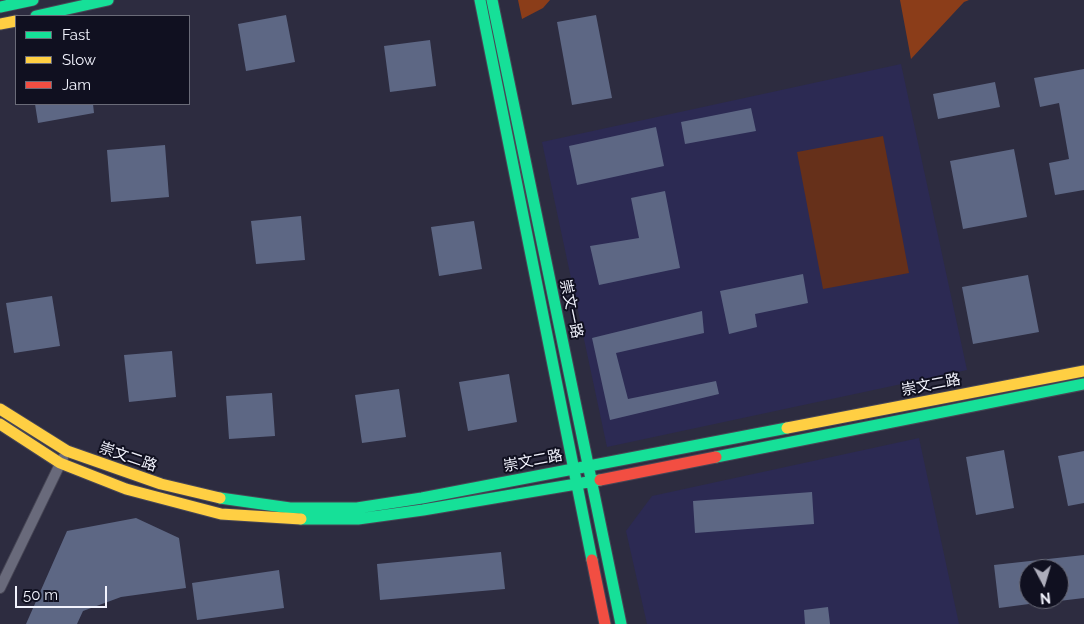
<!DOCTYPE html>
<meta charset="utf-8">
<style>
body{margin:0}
#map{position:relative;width:1084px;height:624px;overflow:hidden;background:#2d2c40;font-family:Raleway,sans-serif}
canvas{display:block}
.legend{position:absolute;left:15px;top:15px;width:175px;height:90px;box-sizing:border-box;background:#101020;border:1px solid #6a6b78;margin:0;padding:6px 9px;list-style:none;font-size:15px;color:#f2f3fd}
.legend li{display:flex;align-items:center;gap:10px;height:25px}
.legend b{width:25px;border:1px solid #6a6b78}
.north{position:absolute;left:1019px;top:559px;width:50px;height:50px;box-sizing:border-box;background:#101020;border:1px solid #6a6b78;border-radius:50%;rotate:174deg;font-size:14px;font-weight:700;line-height:20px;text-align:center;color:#f2f3fd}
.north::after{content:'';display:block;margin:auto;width:18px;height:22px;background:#adadbb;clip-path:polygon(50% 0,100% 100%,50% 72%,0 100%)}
.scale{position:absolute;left:15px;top:586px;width:92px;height:22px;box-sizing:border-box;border:2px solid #f2f3fd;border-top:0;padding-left:6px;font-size:15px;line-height:18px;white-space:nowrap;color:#f2f3fd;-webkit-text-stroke:4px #101020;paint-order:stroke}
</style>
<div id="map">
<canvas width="1084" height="624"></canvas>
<ul class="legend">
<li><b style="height:6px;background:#16e098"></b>Fast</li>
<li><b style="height:6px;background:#ffcf43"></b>Slow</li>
<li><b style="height:6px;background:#f24e42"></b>Jam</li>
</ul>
<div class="north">N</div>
<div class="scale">50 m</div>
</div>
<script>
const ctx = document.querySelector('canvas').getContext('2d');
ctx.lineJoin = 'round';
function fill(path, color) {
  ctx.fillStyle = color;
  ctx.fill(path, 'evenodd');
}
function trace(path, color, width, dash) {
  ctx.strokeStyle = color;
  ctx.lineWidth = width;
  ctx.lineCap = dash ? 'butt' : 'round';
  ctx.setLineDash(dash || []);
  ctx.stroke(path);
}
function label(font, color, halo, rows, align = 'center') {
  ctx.font = font + ' Raleway,"Noto Sans SC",sans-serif';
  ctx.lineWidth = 4;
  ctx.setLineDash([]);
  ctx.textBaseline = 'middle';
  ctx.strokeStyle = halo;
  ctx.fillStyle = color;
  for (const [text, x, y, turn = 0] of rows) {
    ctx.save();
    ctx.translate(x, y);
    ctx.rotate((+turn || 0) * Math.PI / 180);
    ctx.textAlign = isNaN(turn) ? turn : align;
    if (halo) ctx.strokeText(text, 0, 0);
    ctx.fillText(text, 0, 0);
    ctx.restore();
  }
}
const built = new Path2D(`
 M 901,64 L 967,370 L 607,447 L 542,142 Z
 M 919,438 L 959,624 L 647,624 L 626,531 L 652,496 Z`);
const green = new Path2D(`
 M 883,136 L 909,273 L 823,289 L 797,152 Z`);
const forest = new Path2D(`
 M 518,0 L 550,0 L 543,8 L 522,19 Z
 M 900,0 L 969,0 L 964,2 L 911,59 Z`);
const building = new Path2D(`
 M 286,15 L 295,62 L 246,71 L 238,24 Z
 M 596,15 L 612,98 L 572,105 L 557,22 Z
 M 430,40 L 436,86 L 390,92 L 384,46 Z
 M 1084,69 L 1084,190 L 1055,195 L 1049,163 L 1069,159 L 1059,103 L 1040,107 L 1034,78 Z
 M 995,82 L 1000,107 L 938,119 L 933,94 Z
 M 35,104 L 93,104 L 94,113 L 38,123 Z
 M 751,108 L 756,131 L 685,144 L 681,122 Z
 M 656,127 L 664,166 L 577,185 L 569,146 Z
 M 165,145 L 169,197 L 111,202 L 107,150 Z
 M 1014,149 L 1027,217 L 963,229 L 950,161 Z
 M 665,191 L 680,268 L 599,285 L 590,246 L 639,238 L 631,198 Z
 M 301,216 L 305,260 L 256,264 L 251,221 Z
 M 474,221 L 482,269 L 439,276 L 431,227 Z
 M 803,274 L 808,303 L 755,314 L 757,327 L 729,334 L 720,291 Z
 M 1028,275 L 1039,332 L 973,344 L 962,287 Z
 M 52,296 L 60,346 L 14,353 L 6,303 Z
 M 702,311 L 704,333 L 616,353 L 628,399 L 716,381 L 719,394 L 610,420 L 592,338 Z
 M 172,351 L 176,397 L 129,402 L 124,355 Z
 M 509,374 L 517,422 L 468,431 L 459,382 Z
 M 399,389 L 406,437 L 362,443 L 355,395 Z
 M 272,393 L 275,436 L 229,439 L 226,396 Z
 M 1004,450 L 1014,508 L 976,515 L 966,457 Z
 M 1084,451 L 1084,503 L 1068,506 L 1058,456 Z
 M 812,492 L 814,524 L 695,533 L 693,501 Z
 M 136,518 L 179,538 L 186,588 L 121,597 L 83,611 L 77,624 L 26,624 L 67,531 Z
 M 501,552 L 505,589 L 380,600 L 377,564 Z
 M 1084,555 L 1084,598 L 1059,601 L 1059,569 L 1029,569 L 1029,604 L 999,608 L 994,565 Z
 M 279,570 L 284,608 L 197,620 L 192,583 Z
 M 828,607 L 830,624 L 805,624 L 804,610 Z`);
const street = new Path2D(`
 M 0,588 L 63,458`);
const fast = new Path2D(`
 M 480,0 L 592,560
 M 492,0 L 621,624
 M 0,7 L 33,0
 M 36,16 L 108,0
 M 716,457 L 1084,384
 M 220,498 L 290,508 L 357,508 L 422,498 L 787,428
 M 301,519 L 358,519 L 423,510 L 600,480`);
const slow = new Path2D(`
 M 0,24 L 16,21
 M 0,409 L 67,451 L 161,484 L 220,498
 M 0,424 L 60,463 L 126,489 L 221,514 L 301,519
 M 787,428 L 1084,371`);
const jam = new Path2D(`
 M 600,480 L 716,457
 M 592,560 L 605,624`);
const streetNames = [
 ["崇文一路",571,309,78],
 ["崇文二路",931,385,-11],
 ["崇文二路",128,457,19],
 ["崇文二路",533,461,-11]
];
fill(built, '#2c2a53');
fill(green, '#66301a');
fill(forest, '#8b3d19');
fill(building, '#5d6784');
trace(street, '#474655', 12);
trace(fast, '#474655', 13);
trace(slow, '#474655', 13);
trace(jam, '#474655', 13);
trace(street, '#696a7b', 10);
trace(fast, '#16e098', 11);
trace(slow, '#ffcf43', 11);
trace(jam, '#f24e42', 11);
label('15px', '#f2f3fd', '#101020', streetNames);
</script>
